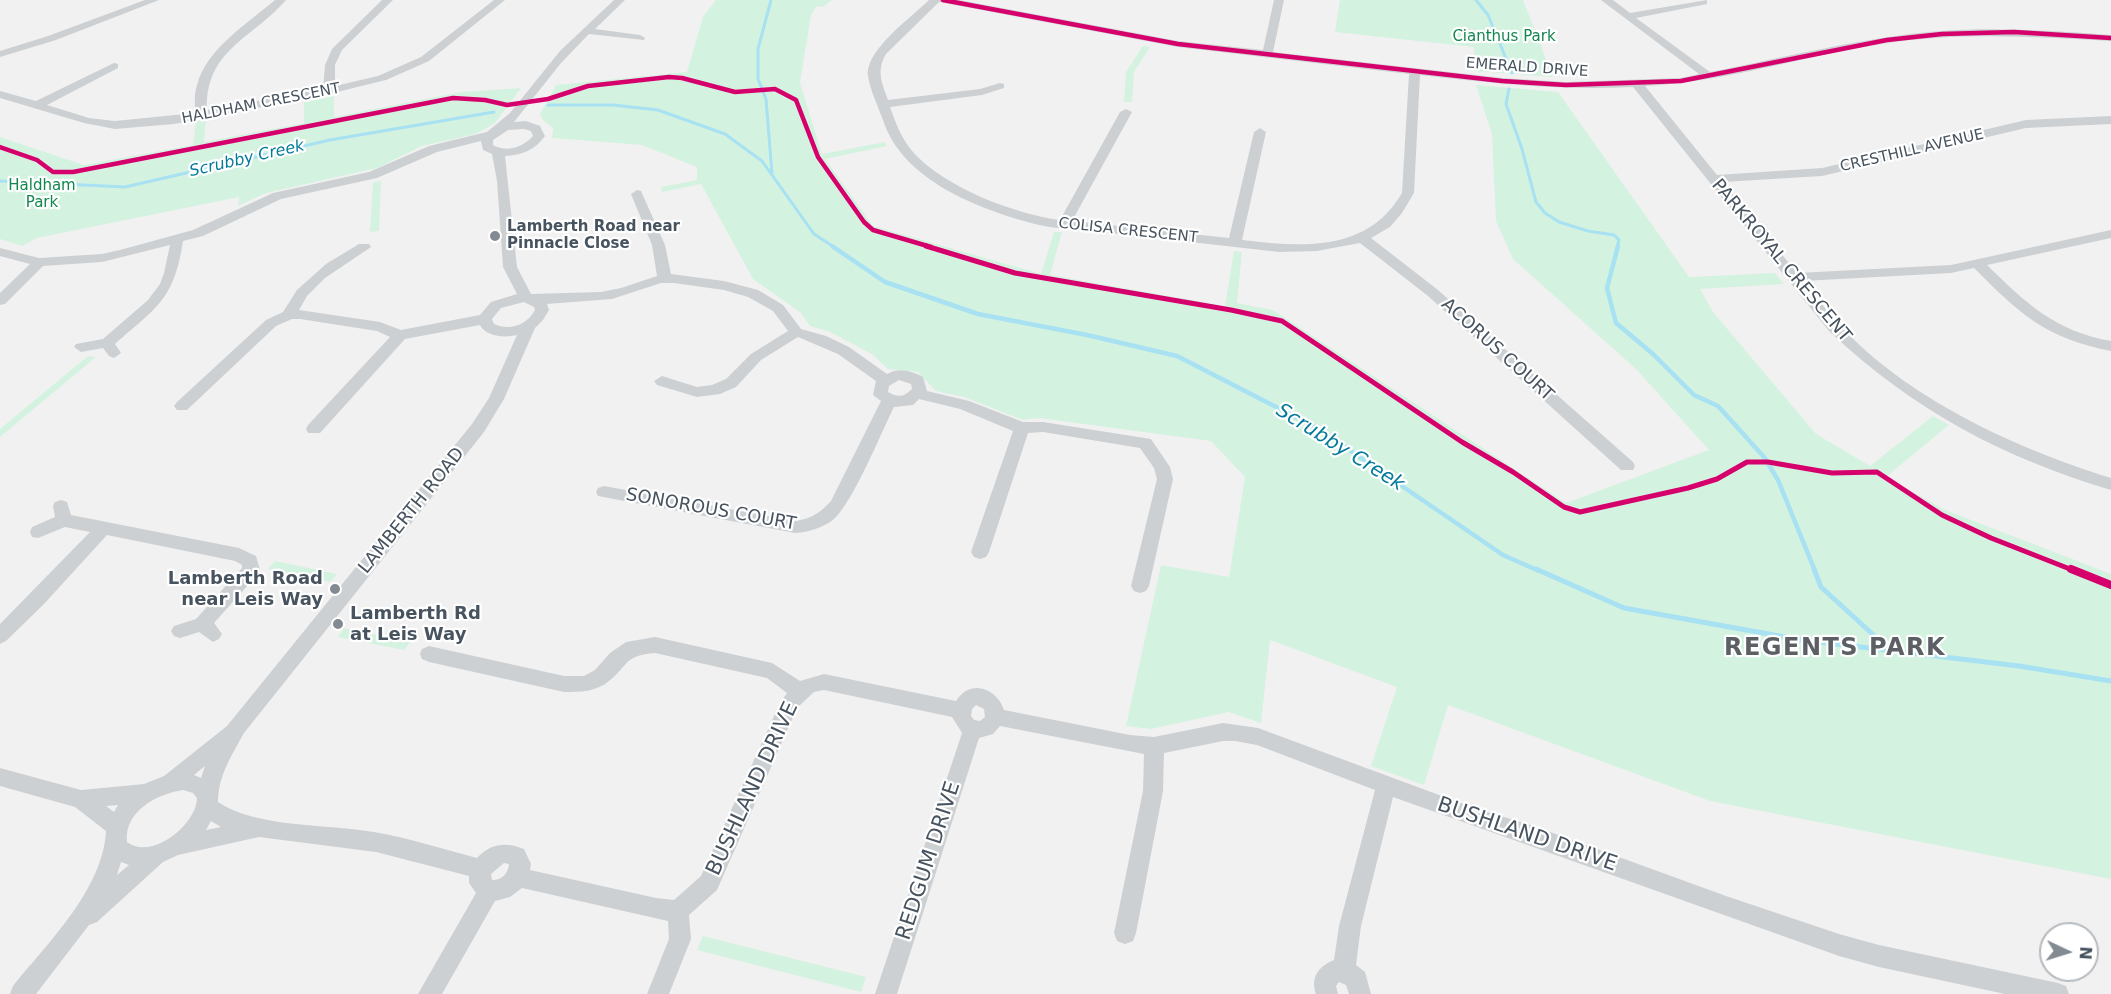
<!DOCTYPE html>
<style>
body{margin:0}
#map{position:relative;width:2111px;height:994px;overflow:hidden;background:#f2f1f1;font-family:"DejaVu Sans",sans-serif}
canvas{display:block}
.north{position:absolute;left:2039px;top:922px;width:60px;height:60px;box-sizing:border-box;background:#fff;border:2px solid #b5babf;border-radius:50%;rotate:94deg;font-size:16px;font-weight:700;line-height:24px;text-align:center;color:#47535f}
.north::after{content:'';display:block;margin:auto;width:21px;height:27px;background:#838a92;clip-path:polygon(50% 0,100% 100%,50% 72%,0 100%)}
</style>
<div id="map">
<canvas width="2111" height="994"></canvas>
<div class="north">N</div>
</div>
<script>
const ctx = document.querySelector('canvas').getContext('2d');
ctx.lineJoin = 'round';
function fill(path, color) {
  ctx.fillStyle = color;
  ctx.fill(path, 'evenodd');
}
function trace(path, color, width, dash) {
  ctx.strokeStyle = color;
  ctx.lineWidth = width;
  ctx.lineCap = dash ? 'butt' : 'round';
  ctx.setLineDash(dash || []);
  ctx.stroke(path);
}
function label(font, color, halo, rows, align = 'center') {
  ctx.font = font + ' "DejaVu Sans",sans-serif';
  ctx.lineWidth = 4.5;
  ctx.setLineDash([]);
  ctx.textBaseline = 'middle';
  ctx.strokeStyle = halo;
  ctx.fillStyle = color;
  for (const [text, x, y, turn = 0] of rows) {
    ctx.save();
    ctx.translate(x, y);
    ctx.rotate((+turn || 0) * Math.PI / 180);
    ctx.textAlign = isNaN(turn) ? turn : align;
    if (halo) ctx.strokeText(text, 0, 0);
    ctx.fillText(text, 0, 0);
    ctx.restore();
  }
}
const green = new Path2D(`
 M 716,0 L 832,0 L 823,7 L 817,6 L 811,15 L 800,83 L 822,154 L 885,142 L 887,146 L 825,159 L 873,226 L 1041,274 L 1054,232 L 1062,232 L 1050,275 L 1225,306 L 1234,251 L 1242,252 L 1237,303 L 1273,310 L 1566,503 L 1709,450 L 1636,369 L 1513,259 L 1496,221 L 1492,134 L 1476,85 L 1558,92 L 1689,277 L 1775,273 L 1784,284 L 1700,289 L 1713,312 L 1816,434 L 1870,466 L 1933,416 L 1949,425 L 1886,477 L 1945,510 L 2111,574 L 2111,879 L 1710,801 L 1448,705 L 1424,785 L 1371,766 L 1397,687 L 1270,640 L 1261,723 L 1229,712 L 1151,729 L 1126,726 L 1161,565 L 1229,577 L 1245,477 L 1211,441 L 1039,418 L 1023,420 L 964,397 L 936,391 L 918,372 L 888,369 L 872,354 L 830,332 L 810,326 L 801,313 L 753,279 L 701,184 L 662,192 L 661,187 L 697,180 L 697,167 L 642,145 L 552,138 L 553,128 L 543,120 L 540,114 L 556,85 L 687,72 L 703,17 Z
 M 1340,0 L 1523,0 L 1553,77 L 1475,71 L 1474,47 L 1335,32 Z
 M 1143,46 L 1150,47 L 1134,72 L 1132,102 L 1124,102 L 1126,72 Z
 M 521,88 L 495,123 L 476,134 L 422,146 L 377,168 L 266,193 L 238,206 L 239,197 L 37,238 L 22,246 L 0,239 L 0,137 L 84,165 L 193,145 L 196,121 L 206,120 L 204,142 L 304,123 L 304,102 L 334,96 L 334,117 L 461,92 Z
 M 381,181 L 379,231 L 370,232 L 373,182 Z
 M 88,356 L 96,357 L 0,437 L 0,429 Z
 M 275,561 L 337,574 L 330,582 L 268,569 Z
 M 344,628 L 410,642 L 404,650 L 338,637 Z
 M 703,936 L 866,977 L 861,992 L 697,950 Z`);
const streamFar2 = new Path2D(`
 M 771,0 L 758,49 L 758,79 L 766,99 L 772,174
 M 1476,0 L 1488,15 L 1512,73
 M 1509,89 L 1506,104 L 1522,149 L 1536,202 L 1545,213 L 1559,222 L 1588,231 L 1614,235 L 1619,240 L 1617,247
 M 548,105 L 613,105 L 658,110 L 725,134 L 762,161 L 814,234 L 834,247
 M 0,181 L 125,187 L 330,140 L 494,112`);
const streamFar1 = new Path2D(`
 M 832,246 L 885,282 L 978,314 L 1087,335 L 1177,356 L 1317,428 L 1503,555 L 1539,571
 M 1618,246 L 1607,288 L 1616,323 L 1653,354 L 1694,395 L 1718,406 L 1764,457 L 1778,480 L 1815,571`);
const stream = new Path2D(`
 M 1536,569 L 1624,608 L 1802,640 L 2019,666 L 2111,681
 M 1814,569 L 1821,587 L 1891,651`);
const minor = new Path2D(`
 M 145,0 L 159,0 L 56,40 L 0,57 L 0,51 L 48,36 Z
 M 275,0 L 286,0 C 252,39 205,50 207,110 L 323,89 L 325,65 L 332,49 L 382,0 L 393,0 L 342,50 L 335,65 L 335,86 L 378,76 L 421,57 L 494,0 L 505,0 L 429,61 L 386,80 L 329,94 L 174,124 L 115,129 L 84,123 L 0,98 L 0,91 L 36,101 L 114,63 L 118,64 L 118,68 L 47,105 L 89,118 L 115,121 L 195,113 C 195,103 194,94 197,85 C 206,49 248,23 275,0 Z
 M 614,0 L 625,0 L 595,29 L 640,35 L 645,38 L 644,40 L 589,34 L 561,63 L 514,122 L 526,121 L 540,126 L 545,136 C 535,150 522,155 505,156 L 517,267 L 531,294 L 601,292 L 621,288 L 657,276 L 652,245 L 631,194 L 637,190 L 641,191 L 665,245 L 671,274 L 724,281 L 758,290 L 783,305 L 801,329 L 826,336 L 849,347 L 887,374 C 900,367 911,371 923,377 L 927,391 L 969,401 L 1023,422 L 1043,422 L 1151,439 L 1170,467 L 1173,479 L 1149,586 L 1146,591 L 1140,593 L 1134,591 L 1131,586 L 1157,479 L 1154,468 L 1140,448 L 1043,432 L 1028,433 L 989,552 L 986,557 L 980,559 L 974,557 L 971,552 L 1013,431 L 960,409 L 919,399 L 913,405 L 894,407 C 881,433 853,502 834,519 C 823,528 809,532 795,533 L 598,496 L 596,492 L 598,488 L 604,486 L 795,521 C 811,519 820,513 831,501 L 881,401 L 873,395 L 876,381 L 838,354 L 798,337 L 761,360 L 736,387 L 720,394 L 697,397 L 657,385 L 654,381 L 662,376 L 697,387 L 712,385 L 726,379 L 751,354 L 788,331 L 773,311 L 748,297 L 724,290 L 674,283 L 661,283 L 612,299 L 547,304 L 549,310 L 543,320 L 535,328 L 504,399 L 484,432 L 244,733 C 232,755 218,776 218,802 C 256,828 328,824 374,832 C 409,838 443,849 477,858 C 491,843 506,842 524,849 L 531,864 L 530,870 L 656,898 L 674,900 L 701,876 L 780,703 L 787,693 L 767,678 L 655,653 C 623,656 630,664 609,681 C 596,692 580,692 564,692 L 429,662 L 422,659 L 420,654 L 422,649 L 429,646 L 564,676 L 584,676 L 595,670 L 610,653 L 626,642 L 655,637 L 772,663 L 800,681 L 824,674 L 956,701 C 970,678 997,688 1004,710 L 1130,735 L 1154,737 L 1223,723 L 1258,728 L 1477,809 L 1531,825 L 1726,896 L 1839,934 L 1879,945 L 2058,983 L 2066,986 L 2069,994 L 2005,994 L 1879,967 L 1839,956 L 1393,797 L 1361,926 L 1356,965 L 1365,972 L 1371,994 L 1349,994 L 1346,985 L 1339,982 L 1336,986 L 1338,994 L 1316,994 C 1310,977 1319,966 1334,960 L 1339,926 L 1375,790 L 1257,745 L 1235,741 L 1223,741 L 1164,753 L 1163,791 L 1136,933 L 1133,941 L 1125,944 L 1117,941 L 1114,933 L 1143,791 L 1144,754 L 1000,726 L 993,734 L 979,738 L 897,994 L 875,994 L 962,733 L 952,717 L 824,690 L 814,692 L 797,708 L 717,890 L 689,915 L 691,939 L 669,994 L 647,994 L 669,939 L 668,921 L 522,888 L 510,897 L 495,901 L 442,994 L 418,994 L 476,893 L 469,883 L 469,876 L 376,852 L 259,837 L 178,855 L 163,862 L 97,922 L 89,925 L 36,994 L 10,994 L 13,986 C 48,943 103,889 106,831 L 75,807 L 0,786 L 0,768 L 81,790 L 144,784 L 164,776 L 227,726 L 472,424 L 489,398 L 517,335 C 505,338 486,337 480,325 L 405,339 L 320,433 L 308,433 L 306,429 L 308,425 L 390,337 L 377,331 L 300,319 L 292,319 L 276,326 L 187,410 L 177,410 L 174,406 L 177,402 L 266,320 L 283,312 L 297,290 L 326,264 L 359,244 L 369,244 L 371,247 L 325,278 L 307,296 L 299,310 L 380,322 L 401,330 L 480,315 L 491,302 L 517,294 L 503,267 L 497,181 L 492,154 L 483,150 L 481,141 L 437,152 L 377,178 L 281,199 L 203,236 L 183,241 C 174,300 157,307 115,344 L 121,353 L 114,358 L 109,356 L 103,348 L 81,352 L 74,347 L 76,344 L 103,339 L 148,300 L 160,284 L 164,273 L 170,245 L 102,262 L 43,266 L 5,304 L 0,305 L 0,293 L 30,264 L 0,256 L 0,248 L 39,258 L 102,254 L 120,250 L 193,230 L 273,193 L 369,172 L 429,146 L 487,132 L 510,113 L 560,51 ZM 524,129 L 531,131 L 533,136 C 523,147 507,153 493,145 L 493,140 L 508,130 ZM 524,302 L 534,307 L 535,310 C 527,325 510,331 494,324 L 492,319 L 501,308 ZM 899,380 L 911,384 L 912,389 C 903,397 899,398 888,392 L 889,386 ZM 976,705 L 984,709 L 985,717 L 980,721 L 974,720 L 971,716 L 972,709 ZM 205,766 L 201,778 L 194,775 ZM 183,790 L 193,793 L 197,798 C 197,824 152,861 127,842 C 124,811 157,794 183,790 ZM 118,805 L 114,812 L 106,806 ZM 211,821 L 221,827 L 206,830 ZM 121,862 L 129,865 L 117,875 ZM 504,863 L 509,864 C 508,874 502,880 492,880 L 491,874 Z
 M 929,0 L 959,0 L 1178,41 L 1263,50 L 1274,0 L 1284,0 L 1273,52 L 1502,78 L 1566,82 L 1681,78 L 1699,74 L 1601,0 L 1613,0 L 1630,13 L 1707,0 L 1707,4 L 1636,18 L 1710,72 C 1787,57 1864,37 1941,31 C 1998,27 2054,31 2111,35 L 2111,41 C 2036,37 1962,32 1887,43 C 1806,55 1727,82 1645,86 L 1717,175 L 1822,168 L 2026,120 L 2111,116 L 2111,124 L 2026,128 L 1822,176 L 1723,182 L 1797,273 L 1951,265 L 2111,230 L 2111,238 L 1987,265 C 2027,304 2055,331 2111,341 L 2111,351 C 2045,338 2020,314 1974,268 L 1951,273 L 1803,281 C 1815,295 1826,310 1838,323 C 1905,398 2017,449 2111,478 L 2111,490 C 2001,457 1913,410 1829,331 L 1633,87 C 1562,91 1491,83 1420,75 L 1414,193 L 1402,213 L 1390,227 L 1371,238 L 1438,290 L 1633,462 L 1635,466 L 1633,470 L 1621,470 L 1428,296 L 1360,243 L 1317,251 L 1279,252 C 1223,246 1167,239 1111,233 C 1086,230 1059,230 1035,224 C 978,209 902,180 883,120 C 878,106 870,90 868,76 C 865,50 912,17 929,0 ZM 939,2 L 1178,47 L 1409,74 L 1402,193 C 1367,253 1302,247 1242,240 L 1266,132 L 1260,128 L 1254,132 L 1229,238 L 1072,221 L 1132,112 L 1126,109 L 1120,112 L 1060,220 C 1014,214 944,187 913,152 C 901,138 896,124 890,107 L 982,95 L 1004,88 L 1004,84 L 1000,83 L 980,89 L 888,100 C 882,83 876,71 886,54 Z
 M 61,500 L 67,502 L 71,515 L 239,548 L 256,556 L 260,570 L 257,575 L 214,623 L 222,634 L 219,639 L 213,642 L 199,632 L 180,638 L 174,636 L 171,631 L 174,626 L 196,619 L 242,568 L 242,565 L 235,561 L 107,535 L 44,604 L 6,641 L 0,644 L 0,624 L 90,532 L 65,527 L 38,538 L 32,537 L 30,532 L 32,527 L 55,517 L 53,506 L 55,502 Z`);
const cyclewayFar2 = new Path2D(`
 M 943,0 L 1178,44 L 1502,81 L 1566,85 L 1681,81 L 1887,40 L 1942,34 L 2014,32 L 2111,38
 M 0,147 L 37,160 L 53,172 L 73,172 L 453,98 L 485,100 L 507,105 L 548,99 L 588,86 L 669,77 L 682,78 L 735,92 L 775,89 L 796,100 L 818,157 L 864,222 L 873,230 L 931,247`);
const cyclewayFar1 = new Path2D(`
 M 926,246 L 1015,273 L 1231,310 L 1282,321 L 1462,442 L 1513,472 L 1564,507 L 1580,512 L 1688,488 L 1717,479 L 1747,462 L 1768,462 L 1832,473 L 1877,472 L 1942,515 L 1991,538 L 2075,571`);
const cycleway = new Path2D(`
 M 2071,569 L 2111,585`);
const markers = [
 [495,236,6,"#838a92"],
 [335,589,6,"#838a92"],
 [338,624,6,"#838a92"]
];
const farParknames = [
 ["Cianthus Park",1504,37],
 ["Haldham",42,186],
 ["Park",42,203]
];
const farStreetnames = [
 ["EMERALD DRIVE",1527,68,4],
 ["HALDHAM CRESCENT",261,104,-11],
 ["CRESTHILL AVENUE",1912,151,-13],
 ["COLISA CRESCENT",1128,231,6]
];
const farPoinames = [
 ["Lamberth Road near",507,227],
 ["Pinnacle Close",507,244]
];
const farWaternames = [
 ["Scrubby Creek",247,159,-13]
];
const streetNames = [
 ["PARKROYAL CRESCENT",1781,261,50],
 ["ACORUS COURT",1497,350,42],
 ["SONOROUS COURT",711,510,10],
 ["LAMBERTH ROAD",412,511,-51]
];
const poiNames = [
 ["Lamberth Road",323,579],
 ["near Leis Way",323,600],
 ["Lamberth Rd",350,614,"left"],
 ["at Leis Way",350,635,"left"]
];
const waterNames = [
 ["Scrubby Creek",1340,448,32]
];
const nearStreetnames = [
 ["BUSHLAND DRIVE",753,789,-65],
 ["BUSHLAND DRIVE",1527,835,19],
 ["REDGUM DRIVE",929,861,-72]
];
const districtNames = [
 ["REGENTS PARK",1835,649]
];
fill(green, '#d4f2e0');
trace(streamFar2, '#a7e1f2', 3);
trace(streamFar1, '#a7e1f2', 4.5);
trace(stream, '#a7e1f2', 5);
fill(minor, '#cdd0d2');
trace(cyclewayFar2, '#d6006c', 4.5);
trace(cyclewayFar1, '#d6006c', 5);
trace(cycleway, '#d6006c', 8);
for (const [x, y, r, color] of markers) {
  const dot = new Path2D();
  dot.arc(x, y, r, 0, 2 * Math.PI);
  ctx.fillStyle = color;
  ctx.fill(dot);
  trace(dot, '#fff', 2);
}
label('15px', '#11864d', '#fff', farParknames);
label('15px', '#47535f', '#fff', farStreetnames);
label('bold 15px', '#47535f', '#fff', farPoinames, 'left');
label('italic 16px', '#057a9c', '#fff', farWaternames);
label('18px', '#47535f', '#fff', streetNames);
label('bold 18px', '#47535f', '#fff', poiNames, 'right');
label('italic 20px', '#057a9c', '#fff', waterNames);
label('21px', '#47535f', '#fff', nearStreetnames);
ctx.letterSpacing = '1.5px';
label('bold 24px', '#5c6065', '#fff', districtNames);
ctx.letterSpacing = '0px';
</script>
